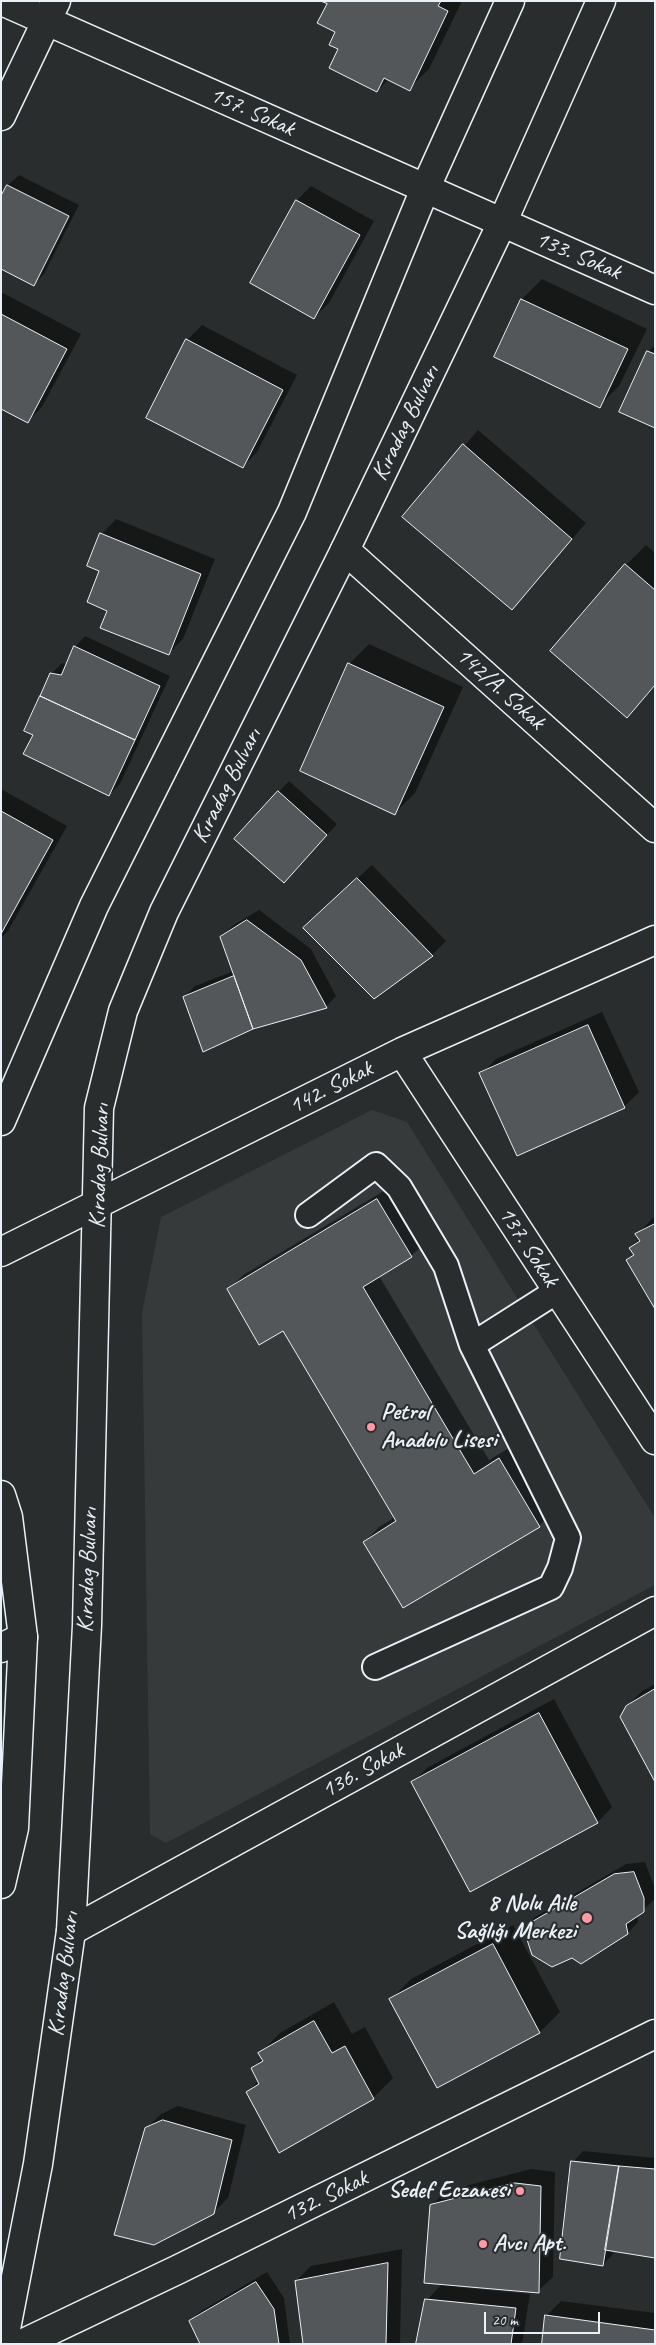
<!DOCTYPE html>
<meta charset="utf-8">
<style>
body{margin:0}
#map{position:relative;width:656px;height:2345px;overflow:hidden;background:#2a2d2e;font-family:Caveat,sans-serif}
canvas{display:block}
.frame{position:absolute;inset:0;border:2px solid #e8f1f8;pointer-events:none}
.scale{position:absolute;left:484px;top:2312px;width:116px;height:22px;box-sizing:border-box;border:2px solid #e8f1f8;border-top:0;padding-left:6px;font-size:15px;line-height:18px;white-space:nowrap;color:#e8f1f8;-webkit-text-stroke:4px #2a2d2e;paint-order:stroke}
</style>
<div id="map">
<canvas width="656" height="2345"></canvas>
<div class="frame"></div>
<div class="scale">20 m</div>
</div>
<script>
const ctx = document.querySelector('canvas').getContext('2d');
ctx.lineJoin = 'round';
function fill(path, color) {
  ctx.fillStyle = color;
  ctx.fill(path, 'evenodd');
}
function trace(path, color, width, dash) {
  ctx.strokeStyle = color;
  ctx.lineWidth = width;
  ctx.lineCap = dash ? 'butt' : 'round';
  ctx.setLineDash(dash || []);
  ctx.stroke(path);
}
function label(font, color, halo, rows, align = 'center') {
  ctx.font = font + ' Caveat,sans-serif';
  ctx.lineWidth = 4;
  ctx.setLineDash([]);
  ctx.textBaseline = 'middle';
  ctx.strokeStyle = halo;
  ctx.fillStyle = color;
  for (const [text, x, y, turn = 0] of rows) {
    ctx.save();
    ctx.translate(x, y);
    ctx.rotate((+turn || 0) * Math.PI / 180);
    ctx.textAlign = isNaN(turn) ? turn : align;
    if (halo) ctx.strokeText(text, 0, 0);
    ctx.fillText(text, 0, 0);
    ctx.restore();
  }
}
const built = new Path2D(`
 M 372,1110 L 407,1122 L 655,1518 L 655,1585 L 166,1843 L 150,1834 L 142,1313 L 161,1217 Z`);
const shadow = new Path2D(`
 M 323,1 L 462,1 L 429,69 L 409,89 L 389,79 L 377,91 L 340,49 L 337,31 L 328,4 Z
 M 19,175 L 79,205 L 44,274 L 34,284 L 1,199 L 8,185 Z
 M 311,186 L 374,221 L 329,303 L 314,317 L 297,200 Z
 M 542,279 L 647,329 L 619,386 L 599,406 L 495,356 L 522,299 Z
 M 1,292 L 81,334 L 42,407 L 27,422 L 1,408 Z
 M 202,325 L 297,375 L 257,452 L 243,467 L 187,340 Z
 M 655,345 L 655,427 L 648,352 Z
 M 478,430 L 586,523 L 512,608 L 404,517 Z
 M 116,519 L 215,559 L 183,639 L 169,653 L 109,610 L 101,571 L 102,534 Z
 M 646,545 L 655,553 L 655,687 L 627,716 L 626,565 Z
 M 85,636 L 170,676 L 120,784 L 109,795 L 51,674 L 62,663 L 67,664 L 75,647 Z
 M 369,644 L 463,687 L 415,793 L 395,813 L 349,664 Z
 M 289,781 L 337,824 L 295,871 L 236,839 Z
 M 1,789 L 67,826 L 8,931 L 1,938 Z
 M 372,865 L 446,941 L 432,955 L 319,914 Z
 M 259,910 L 311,949 L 336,996 L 326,1007 L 184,997 L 195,986 L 234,971 L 221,937 L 232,926 Z
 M 602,1012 L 639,1092 L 624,1107 L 481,1074 L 496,1059 Z
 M 392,1186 L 426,1242 L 411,1256 L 379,1276 L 489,1460 L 514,1445 L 553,1511 L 539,1526 L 364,1542 L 379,1527 L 395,1517 L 283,1329 L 228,1290 L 243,1275 Z
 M 655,1216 L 655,1306 L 628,1260 L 635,1254 L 630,1248 L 640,1238 L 637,1234 Z
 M 655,1684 L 655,1780 L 627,1706 L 642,1691 Z
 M 554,1699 L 612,1807 L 598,1822 L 471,1890 L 413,1782 L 427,1768 Z
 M 645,1862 L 654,1886 L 654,1900 L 637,1915 L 638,1922 L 628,1933 L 524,1928 L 535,1917 L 626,1864 Z
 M 513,1925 L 560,2012 L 540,2032 L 391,1999 L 411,1979 Z
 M 334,2002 L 352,2034 L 365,2027 L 393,2078 L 373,2098 L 247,2092 L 259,2080 L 252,2068 L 263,2058 L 260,2053 L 280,2033 Z
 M 178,2106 L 246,2125 L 228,2198 L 213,2213 L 146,2129 L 161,2114 Z
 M 583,2151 L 655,2158 L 655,2256 L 614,2250 L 613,2254 L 603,2265 L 573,2162 Z
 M 531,2169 L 555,2172 L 553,2277 L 538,2291 L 458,2284 L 457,2287 L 530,2294 L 522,2344 L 417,2344 L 427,2300 L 443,2283 L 431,2206 L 446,2191 Z
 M 402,2249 L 400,2344 L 304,2344 L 296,2281 L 311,2266 Z
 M 267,2272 L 284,2298 L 290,2344 L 201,2344 L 190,2321 L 201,2311 Z
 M 561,2301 L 655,2313 L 655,2344 L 546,2316 Z`);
const building = new Path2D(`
 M 321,1 L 441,1 L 438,6 L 448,11 L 410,91 L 384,78 L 377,92 L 329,68 L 338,49 L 329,45 L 335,32 L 317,23 L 327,4 Z
 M 7,185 L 69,216 L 34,286 L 1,269 L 1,196 Z
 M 296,200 L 360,235 L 314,319 L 250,283 Z
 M 521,299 L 628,349 L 600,408 L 494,357 Z
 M 1,314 L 67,349 L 28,423 L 1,409 Z
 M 186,339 L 283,390 L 243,468 L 146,418 Z
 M 647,351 L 655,354 L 655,428 L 619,412 Z
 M 463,444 L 572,539 L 512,610 L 402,517 Z
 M 100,533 L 201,574 L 169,655 L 100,628 L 107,611 L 87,602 L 99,571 L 87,566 Z
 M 625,564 L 655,590 L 655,685 L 627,718 L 550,651 Z
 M 74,646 L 160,686 L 135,740 L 40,696 L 50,673 L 61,675 Z
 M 348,663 L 444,707 L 395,815 L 300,771 Z
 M 40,696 L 135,740 L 109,796 L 23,754 L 33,735 L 24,731 Z
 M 278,791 L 327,835 L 284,883 L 234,839 Z
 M 1,811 L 53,840 L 1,934 Z
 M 357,878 L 433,956 L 374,999 L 303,928 Z
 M 247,920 L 301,960 L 327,1008 L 253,1029 L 220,937 Z
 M 234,976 L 253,1029 L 203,1052 L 183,997 Z
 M 588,1025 L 625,1108 L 517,1156 L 479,1073 Z
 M 377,1199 L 412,1257 L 363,1287 L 474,1474 L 499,1458 L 540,1527 L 403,1608 L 363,1542 L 396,1521 L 283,1331 L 259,1345 L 227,1289 Z
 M 655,1224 L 655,1309 L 626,1260 L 634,1255 L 629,1248 L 640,1241 L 635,1234 Z
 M 655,1689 L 655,1782 L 620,1717 L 626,1706 Z
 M 539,1713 L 598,1823 L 470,1892 L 411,1782 Z
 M 634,1872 L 644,1898 L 644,1912 L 626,1924 L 628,1934 L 581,1964 L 572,1958 L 552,1967 L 532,1955 L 523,1927 L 614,1874 Z
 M 493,1944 L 540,2033 L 437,2088 L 389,1999 Z
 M 314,2021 L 332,2053 L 345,2046 L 374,2099 L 279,2153 L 246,2092 L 259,2084 L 251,2068 L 263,2061 L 258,2053 Z
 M 163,2120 L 232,2140 L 214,2214 L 154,2245 L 114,2235 L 145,2128 Z
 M 571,2161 L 619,2166 L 603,2266 L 560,2259 Z
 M 619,2166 L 655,2169 L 655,2258 L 605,2250 Z
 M 515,2183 L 541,2186 L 539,2293 L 424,2283 L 430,2205 Z
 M 388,2263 L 386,2344 L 303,2344 L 295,2281 Z
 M 256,2282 L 274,2309 L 279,2344 L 200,2344 L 189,2321 Z
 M 425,2299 L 516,2308 L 511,2344 L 416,2344 Z
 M 545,2315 L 655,2330 L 655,2344 L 542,2344 Z`);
const lane = new Path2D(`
 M 308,1215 L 376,1165 L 399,1187 L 446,1266 L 472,1345 L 568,1538 L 560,1568 L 551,1587 L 375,1667
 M 472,1345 L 557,1291`);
const street = new Path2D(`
 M 2,1 L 655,290
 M 1,116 L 56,1
 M 345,550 L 655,828
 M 402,1052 L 655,1440
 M 1,1252 L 402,1052 L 655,940
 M 1,1648 L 23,1637
 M 71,1931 L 655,1611
 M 22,2344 L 179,2269 L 655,2034`);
const secondary = new Path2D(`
 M 1,1121 L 94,906 L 292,512 L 425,189 L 510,1
 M 1,1495 L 8,1517 L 23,1637 L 14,1828 L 1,1884
 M 3,2344 L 38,2164 L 71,1931 L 87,1625 L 99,1108 L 123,1011 L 164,912 L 345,550 L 502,223 L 601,1`);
const markers = [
 [371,1427,5,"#ff9aa2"],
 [587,1918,6,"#ff9aa2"],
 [520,2191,5,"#ff9aa2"],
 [483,2244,5,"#ff9aa2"]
];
const streetNames = [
 ["157. Sokak",252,112,24],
 ["133. Sokak",578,256,23],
 ["Kıradag Bulvarı",406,423,-64],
 ["142/A. Sokak",500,689,42],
 ["Kıradag Bulvarı",227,786,-63],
 ["142. Sokak",331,1088,-27],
 ["Kıradag Bulvarı",100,1166,-88],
 ["137. Sokak",528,1247,57],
 ["Kıradag Bulvarı",88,1570,-88],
 ["136. Sokak",363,1771,-29],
 ["Kıradag Bulvarı",64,1974,-83],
 ["132. Sokak",326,2197,-26]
];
const poiNames = [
 ["Petrol",381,1413],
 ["Anadolu Lisesi",381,1441],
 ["8 Nolu Aile",576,1904,"right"],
 ["Sağlığı Merkezi",576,1932,"right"],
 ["Sedef Eczanesi",510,2191,"right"],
 ["Avcı Apt.",493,2244]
];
fill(built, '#363a3b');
fill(shadow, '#0007');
fill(building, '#535759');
trace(building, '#e8f1f8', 1);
trace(lane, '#e8f1f8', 28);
trace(street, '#e8f1f8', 31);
trace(secondary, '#e8f1f8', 31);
trace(lane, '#2a2d2e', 24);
trace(street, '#2a2d2e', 28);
trace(secondary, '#2a2d2e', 28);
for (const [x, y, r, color] of markers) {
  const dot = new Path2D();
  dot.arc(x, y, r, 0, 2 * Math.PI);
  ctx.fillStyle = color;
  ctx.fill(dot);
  trace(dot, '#2a2d2e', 2);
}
label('24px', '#e8f1f8', '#2a2d2e', streetNames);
label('bold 24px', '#e8f1f8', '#2a2d2e', poiNames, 'left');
</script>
